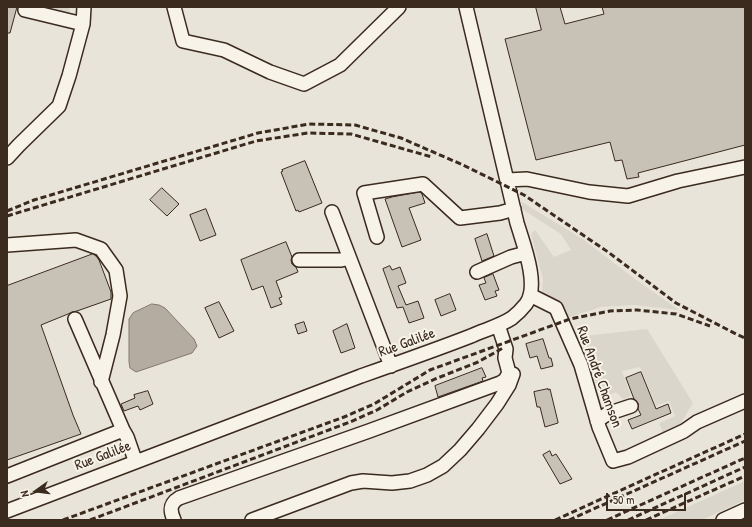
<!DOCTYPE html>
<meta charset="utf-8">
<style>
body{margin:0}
#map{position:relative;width:752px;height:527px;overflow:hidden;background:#f7f3e8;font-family:"Patrick Hand",sans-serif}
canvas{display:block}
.frame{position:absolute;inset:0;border:8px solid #3b2a1e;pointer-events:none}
.north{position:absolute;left:16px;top:471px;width:40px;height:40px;-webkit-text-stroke:3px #f7f3e8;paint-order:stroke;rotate:256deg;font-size:11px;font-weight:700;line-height:16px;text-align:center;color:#3b2a1e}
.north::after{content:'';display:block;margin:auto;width:14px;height:18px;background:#3b2a1e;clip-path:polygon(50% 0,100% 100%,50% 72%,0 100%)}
.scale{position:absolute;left:606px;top:493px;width:80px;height:18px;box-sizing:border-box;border:2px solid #3b2a1e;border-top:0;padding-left:5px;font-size:12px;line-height:14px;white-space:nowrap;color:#3b2a1e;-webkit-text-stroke:3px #f7f3e8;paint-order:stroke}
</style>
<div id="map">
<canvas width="752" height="527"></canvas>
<div class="frame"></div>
<div class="north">N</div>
<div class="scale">50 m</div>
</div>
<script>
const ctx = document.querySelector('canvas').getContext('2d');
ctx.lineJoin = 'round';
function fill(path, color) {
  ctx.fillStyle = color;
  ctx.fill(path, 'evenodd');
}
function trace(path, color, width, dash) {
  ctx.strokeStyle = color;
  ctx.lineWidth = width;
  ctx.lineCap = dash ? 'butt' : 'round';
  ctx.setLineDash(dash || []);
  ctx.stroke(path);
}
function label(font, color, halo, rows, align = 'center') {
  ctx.font = font + ' "Patrick Hand",sans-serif';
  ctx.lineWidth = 4;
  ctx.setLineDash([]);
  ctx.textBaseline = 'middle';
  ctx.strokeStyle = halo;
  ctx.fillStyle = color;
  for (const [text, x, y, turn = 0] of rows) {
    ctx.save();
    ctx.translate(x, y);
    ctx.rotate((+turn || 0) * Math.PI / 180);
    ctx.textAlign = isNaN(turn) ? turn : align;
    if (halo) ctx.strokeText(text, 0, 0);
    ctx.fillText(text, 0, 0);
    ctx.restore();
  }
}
const built = new Path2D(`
 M 7,7 L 745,7 L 745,520 L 7,520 Z`);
const green = new Path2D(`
 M 25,7 L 69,7 L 70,18 Z
 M 522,202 L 584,240 L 635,279 L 679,310 L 634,305 L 601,307 L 566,318 L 561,305 L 542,293 L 543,279 L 531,234 L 535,230 L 554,257 L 571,250 L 561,234 L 522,209 Z
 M 647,329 L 693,403 L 679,426 L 663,433 L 659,423 L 675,416 L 669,401 L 656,406 L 640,367 L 622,371 L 631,396 L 623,399 L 616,392 L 600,398 L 584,336 Z
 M 745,481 L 745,500 L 702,520 L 659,520 Z`);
const water = new Path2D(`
 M 152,304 L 159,305 L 165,308 L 194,339 L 197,346 L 192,353 L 136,372 L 130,368 L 129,362 L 129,319 L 133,313 Z`);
const building = new Path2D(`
 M 7,7 L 17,7 L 10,33 L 7,33 Z
 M 536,7 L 560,7 L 565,24 L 604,14 L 602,7 L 745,7 L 745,145 L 638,173 L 639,177 L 627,179 L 622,160 L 615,161 L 610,142 L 536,160 L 505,39 L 541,30 Z
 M 305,161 L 322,203 L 299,212 L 298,210 L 296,211 L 281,172 L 283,171 L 282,170 Z
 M 162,188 L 179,204 L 167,216 L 150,200 Z
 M 420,192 L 422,194 L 425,203 L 409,208 L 421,240 L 402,247 L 385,199 L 392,197 Z
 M 206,209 L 216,235 L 200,241 L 190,215 Z
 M 487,234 L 494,256 L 482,261 L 475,239 Z
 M 286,242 L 292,257 L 291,260 L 292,264 L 296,267 L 298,272 L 276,281 L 282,297 L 279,298 L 282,304 L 271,308 L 263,286 L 252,290 L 241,260 Z
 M 93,254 L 96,256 L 99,260 L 111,292 L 111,299 L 77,311 L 72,312 L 68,314 L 41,325 L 73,415 L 81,434 L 7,460 L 7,286 Z
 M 390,266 L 392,270 L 400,267 L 406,283 L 398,286 L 406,305 L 418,301 L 424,318 L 409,323 L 403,307 L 397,308 L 383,269 Z
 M 493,274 L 499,290 L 495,291 L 497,296 L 485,300 L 479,285 L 486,283 L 484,278 Z
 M 450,294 L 456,310 L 441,316 L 435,300 Z
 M 219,302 L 234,331 L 219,338 L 205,308 Z
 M 304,322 L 307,331 L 298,334 L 295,325 Z
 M 347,324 L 355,348 L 341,353 L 333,331 Z
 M 543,339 L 549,358 L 551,358 L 553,366 L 541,369 L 537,356 L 530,358 L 526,344 Z
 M 482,368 L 486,377 L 482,378 L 483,381 L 438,397 L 435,386 Z
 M 641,372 L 656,409 L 668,404 L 671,413 L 632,429 L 628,420 L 641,415 L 638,409 L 638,403 L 634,399 L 626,378 Z
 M 548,389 L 548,390 L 550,389 L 558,422 L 558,423 L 545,427 L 540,407 L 537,407 L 534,392 Z
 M 148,391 L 153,404 L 140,410 L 138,406 L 124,411 L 121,404 L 135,398 L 134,395 Z
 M 550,451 L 552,456 L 556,454 L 572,479 L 560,484 L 543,455 Z`);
const minor = new Path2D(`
 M 174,7 L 183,41 L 224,50 L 270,72 L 304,84 L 340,65 L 399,7
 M 25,10 L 83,24 L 84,7
 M 7,158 L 19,145 L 59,106 L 69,76 L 83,24
 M 507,180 L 527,179 L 589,192 L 628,196 L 678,181 L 745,167
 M 332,212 L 391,366
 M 377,237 L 364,193 L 423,184 L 460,218 L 500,213 L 514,209
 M 7,245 L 76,240 L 101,249 L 116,270 L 120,296 L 113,335 L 101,382
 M 299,260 L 341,260 L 349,258
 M 477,272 L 511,257 L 526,253
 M 530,295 L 556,308 L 581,365 L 599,427 L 613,461 L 628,457 L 684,431 L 697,422 L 745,401
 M 75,319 L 123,430
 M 597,421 L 607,414 L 631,406
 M 7,476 L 123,430 L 127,437 L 135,460
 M 7,511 C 125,465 243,420 361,376 C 398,363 435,350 471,336 C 484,330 500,326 512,318 C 517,314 522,309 526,304 C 540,286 523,243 517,223 L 466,7
 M 174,520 C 170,511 169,504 179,498 L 369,431 L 500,383 L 505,380 L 509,373 L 505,358 L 506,349 L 498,325
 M 252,520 L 351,483 L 363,481 L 392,483 L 410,481 L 427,475 L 443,466 L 460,450 L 478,429 L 497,404 L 509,385 L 513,374
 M 723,520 L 745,510`);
const rail = new Path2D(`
 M 7,211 L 34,200 L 258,133 L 309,124 L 355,125 L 401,138 L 463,165 L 524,195 L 608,252 L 676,303 L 736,334 L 745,338
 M 7,216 L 256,141 L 308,133 L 351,134 L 432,157
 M 63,520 L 344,417 L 374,404 L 430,370 L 570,319 L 610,311 L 637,310 L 676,314 L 710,326
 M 90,520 L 350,422 L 377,410 L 407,392 L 435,379 L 478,362 L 503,348
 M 555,520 L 745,434
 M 569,520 L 745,441
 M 607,520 L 745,458
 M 628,520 L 745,467
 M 646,520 L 745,476`);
const streetNames = [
 ["Rue Galilée",407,343,-20],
 ["Rue André Chamson",599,377,70],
 ["Rue Galilée",103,456,-21]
];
fill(built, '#e9e4d9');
fill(green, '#dbd6cb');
fill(water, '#b4aca0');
trace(water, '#84786c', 1);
fill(building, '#c8c1b6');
trace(building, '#3b2a1e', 1);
trace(minor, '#3b2a1e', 16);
trace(minor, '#f7f3e8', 13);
trace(rail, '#3b2a1e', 3, [6, 3]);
label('15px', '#3b2a1e', '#f7f3e8', streetNames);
</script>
